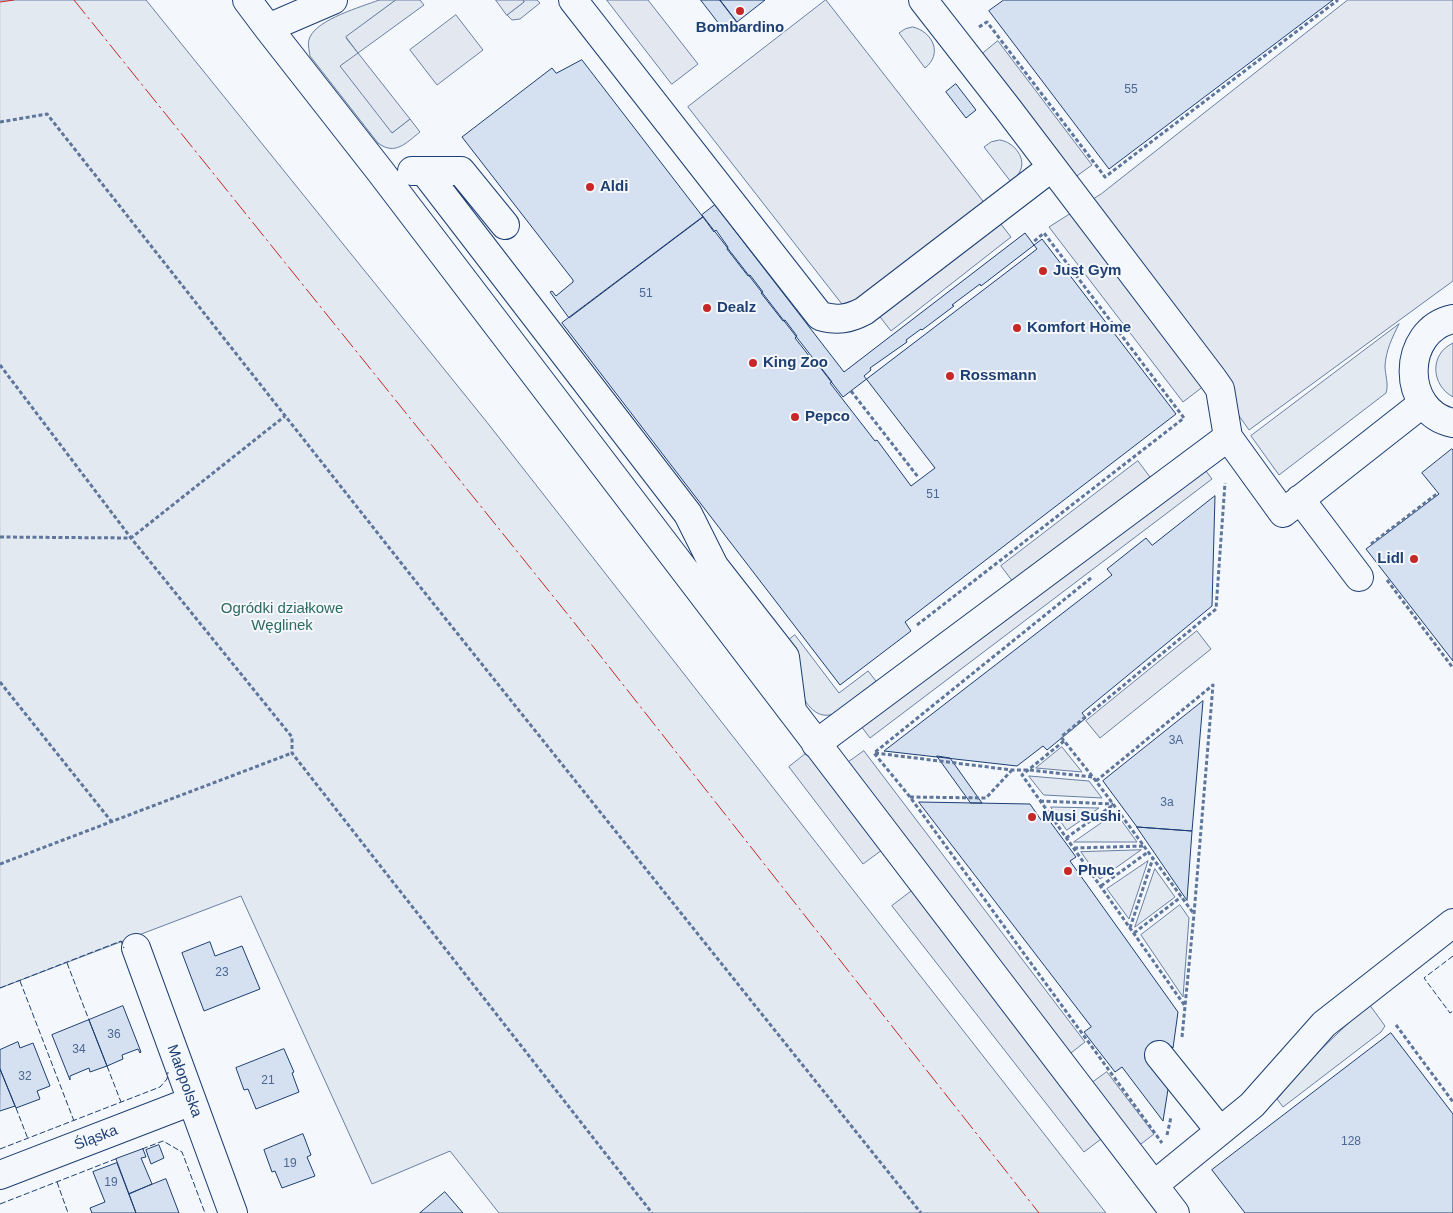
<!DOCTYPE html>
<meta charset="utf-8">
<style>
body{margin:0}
canvas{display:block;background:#f4f7fb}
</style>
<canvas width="1453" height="1213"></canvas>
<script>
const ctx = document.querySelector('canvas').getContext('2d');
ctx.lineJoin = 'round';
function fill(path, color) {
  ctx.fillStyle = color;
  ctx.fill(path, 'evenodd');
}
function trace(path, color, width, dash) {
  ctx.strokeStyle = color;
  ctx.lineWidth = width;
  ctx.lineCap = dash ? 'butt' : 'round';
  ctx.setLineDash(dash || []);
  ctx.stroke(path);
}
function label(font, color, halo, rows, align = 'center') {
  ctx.font = font + ' Arial,sans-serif';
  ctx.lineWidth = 4;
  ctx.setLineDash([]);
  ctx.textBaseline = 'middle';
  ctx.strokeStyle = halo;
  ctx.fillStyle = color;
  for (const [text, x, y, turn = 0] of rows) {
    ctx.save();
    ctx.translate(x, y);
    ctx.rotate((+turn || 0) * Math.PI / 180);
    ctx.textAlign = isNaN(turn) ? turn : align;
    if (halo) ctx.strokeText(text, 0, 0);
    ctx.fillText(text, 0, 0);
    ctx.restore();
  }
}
const green = new Path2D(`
 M 0,0 L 146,0 L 486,421 L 1106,1213 L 499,1213 L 450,1151 L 372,1184 L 241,896 L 0,988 Z
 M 379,0 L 396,0 L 346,38 L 358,53 L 392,133 L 410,119 L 420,132 C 406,143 395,156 378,143 L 310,56 C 309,49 307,43 310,37 C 318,19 361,7 379,0 Z
 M 523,0 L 537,0 L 540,3 L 520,19 L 512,20 L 507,15 L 524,2 Z
 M 913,27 C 933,32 943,54 925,68 L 899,33 L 905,29 Z
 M 1000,140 C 1014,142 1028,159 1019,173 C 1017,177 1014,180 1011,182 L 984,147 L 991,142 Z
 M 1399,324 C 1392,338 1386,350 1385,366 C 1385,374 1389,385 1386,393 L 1279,475 L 1251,436 Z
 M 1453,343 L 1453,397 C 1431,385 1429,354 1453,343 Z
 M 795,635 L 839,693 L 868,671 L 876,681 C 864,691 849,706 836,713 C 803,728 791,665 784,644 Z
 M 1062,747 L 1082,772 L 1036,768 Z
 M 1029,776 L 1089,781 L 1102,798 L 1044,795 Z
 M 1051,807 L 1099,808 L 1067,830 Z
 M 1116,813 L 1137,842 L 1074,842 Z
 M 1141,850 L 1100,879 L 1081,852 Z
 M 1148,861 L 1129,919 L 1107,889 Z
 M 1155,869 L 1175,897 L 1135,927 Z
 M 1180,905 L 1189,918 L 1183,997 L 1141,935 Z
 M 1369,1004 L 1385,1026 L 1381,1032 L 1283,1107 L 1277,1099 L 1312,1058 Z`);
const parking = new Path2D(`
 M 396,0 L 420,0 L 424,5 L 358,53 L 410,119 L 392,133 L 340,66 L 358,53 L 346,37 Z
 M 496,0 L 523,0 L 524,2 L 507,15 Z
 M 607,0 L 648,0 L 698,64 L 672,84 Z
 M 826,0 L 1011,237 L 891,331 L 863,295 L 845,308 L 688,107 Z
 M 1348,0 L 1453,0 L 1453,281 L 1249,430 L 1213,379 L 1183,402 L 1049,227 L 1101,194 Z
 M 456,15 L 483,50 L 437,85 L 410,50 Z
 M 998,41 L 1092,165 L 1074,178 L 981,55 Z
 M 1138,461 L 1150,477 L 1013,582 L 1001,566 Z
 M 1200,463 L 1212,479 L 870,738 L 858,722 Z
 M 1197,631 L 1211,649 L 1100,738 L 1086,721 Z
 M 864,751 L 1085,1042 L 1067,1056 L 846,764 Z
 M 808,752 L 882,850 L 863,864 L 789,767 Z
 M 913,890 L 1105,1136 L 1084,1152 L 892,906 Z
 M 1107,1072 L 1154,1134 L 1137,1147 L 1089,1085 Z`);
const building = new Path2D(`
 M 701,0 L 720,0 L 737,22 L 725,31 Z
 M 720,0 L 765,0 L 737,22 Z
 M 1004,0 L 1333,0 L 1109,169 L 989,11 Z
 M 582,60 L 703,217 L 569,318 L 550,292 L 552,291 L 556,296 L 573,282 L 573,280 L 462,137 L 552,68 L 556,73 Z
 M 956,84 L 976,110 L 966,118 L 946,92 Z
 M 715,205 L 844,372 L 1025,233 L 1037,249 L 843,397 L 702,215 Z
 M 703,217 L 714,232 L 716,230 L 728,247 L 727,249 L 748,276 L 750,275 L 763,292 L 761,293 L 783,321 L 785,320 L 797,336 L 795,338 L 817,366 L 819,365 L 832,382 L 830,383 L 875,441 L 877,440 L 911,486 L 935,468 L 864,376 L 871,370 L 870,368 L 907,342 L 906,340 L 921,329 L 922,330 L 954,306 L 952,305 L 980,284 L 981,286 L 1042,239 L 1176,414 L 905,622 L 911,631 L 840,685 L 562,323 Z
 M 1452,449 L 1453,450 L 1453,661 L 1366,549 L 1439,494 L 1422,473 Z
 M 1215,496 L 1212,606 L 1082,713 L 1086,718 L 1047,750 L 1043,746 L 1017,766 L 884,751 L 1112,575 L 1107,569 L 1146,538 L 1152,545 Z
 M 1203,701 L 1192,831 L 1137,827 L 1103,781 Z
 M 937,756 L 950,758 L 982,803 L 971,803 Z
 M 919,802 L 1030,804 L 1041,820 L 1046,816 L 1076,857 L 1070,861 L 1178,1012 L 1173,1048 L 1171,1046 L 1152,1061 L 1169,1083 L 1163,1121 L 1122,1067 L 1115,1072 L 1084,1032 L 1091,1027 Z
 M 1137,827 L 1192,831 L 1187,900 Z
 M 210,942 L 215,956 L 242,946 L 260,989 L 204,1011 L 182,953 Z
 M 123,1006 L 141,1052 L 140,1053 L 138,1049 L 122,1055 L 123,1059 L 107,1066 L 89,1020 Z
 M 89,1020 L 107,1066 L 90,1072 L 89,1068 L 70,1076 L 70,1080 L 52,1035 Z
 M 1391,1033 L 1453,1114 L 1453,1213 L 1245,1213 L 1212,1170 Z
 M 18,1042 L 20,1048 L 33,1043 L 50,1086 L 37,1091 L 40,1099 L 16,1108 L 0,1069 L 0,1050 Z
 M 284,1049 L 294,1072 L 292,1073 L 299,1092 L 256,1109 L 248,1089 L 244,1090 L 236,1068 Z
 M 0,1069 L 15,1106 L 0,1111 Z
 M 303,1134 L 311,1155 L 307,1157 L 315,1176 L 282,1188 L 275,1171 L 272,1172 L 264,1150 Z
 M 159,1145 L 164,1158 L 151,1164 L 146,1150 Z
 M 143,1149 L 146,1157 L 141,1158 L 152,1184 L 129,1194 L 116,1159 Z
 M 117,1163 L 136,1213 L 92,1213 L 90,1208 L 105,1202 L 93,1172 Z
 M 166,1179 L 179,1213 L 136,1213 L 129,1194 Z
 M 445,1192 L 463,1213 L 420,1213 Z`);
const path = new Path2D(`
 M 979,27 L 987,22 L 1105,177 L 1338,0
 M 0,122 L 47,114 L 417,583 L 921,1213
 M 0,365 L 131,538 L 292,737 L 292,753 L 652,1213
 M 851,391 L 918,477
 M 0,537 L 131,538 L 285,416
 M 1371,544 L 1438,493
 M 1091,578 L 874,753 L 910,797 L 1162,1143
 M 1387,580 L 1453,668
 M 917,625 L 1184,418 L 1044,233 L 1032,243
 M 0,682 L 111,821
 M 1064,741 L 1022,775 L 1185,1006
 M 875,753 L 1012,770 L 1029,770 L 1092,777
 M 1096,781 L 1213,685 L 1194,914 L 1096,781 L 1061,737 L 1216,609 L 1225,483
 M 910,797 L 986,798 L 1012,770
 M 1040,801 L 1113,804
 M 1066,838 L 1113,805
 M 1074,848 L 1144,846
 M 0,864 L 292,753
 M 1101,886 L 1148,852
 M 1130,928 L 1153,858
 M 1134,933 L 1181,897
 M 1396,1025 L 1453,1102
 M 1182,1037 L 1194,914
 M 1167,1135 L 1171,1117`);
const minor = new Path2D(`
 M 247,0 L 268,28
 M 333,0 L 268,28 L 380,171 L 1175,1213
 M 573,0 L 820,316 C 837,321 849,319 864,311 L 1052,167
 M 923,0 L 1008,109 L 1213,379 L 1220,389 L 1228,437 L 1283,513 L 1423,403
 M 412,171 L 461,171 L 505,225
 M 424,171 L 688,514 L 714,566 L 785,657 L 792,711
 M 1453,319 C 1401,330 1400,412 1453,423
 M 1300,499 L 1359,577
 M 816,744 L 1228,437
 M 136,948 L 233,1213
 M 1159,1055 L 1220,1131
 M 0,1175 L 192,1101
 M 1154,1185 L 1252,1105 L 1324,1024 L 1453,923`);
const fence = new Path2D(`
 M 1453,956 L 1424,978 L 1450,1013 L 1453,1011
 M 67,963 L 89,1020
 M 20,981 L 74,1121
 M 0,988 L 121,941 L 124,948
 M 107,1066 L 121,1102
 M 16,1108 L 28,1139
 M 0,1149 L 160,1087 L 167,1079 L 168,1072
 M 142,1149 L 163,1141 L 182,1152 L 205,1213
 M 57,1182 L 68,1213
 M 0,1204 L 118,1158`);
const power = new Path2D(`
 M 74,0 L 569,616 L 1039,1213
 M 0,2 L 14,0`);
const markers = [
 [740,11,5,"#c62828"],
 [590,187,5,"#c62828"],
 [1043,271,5,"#c62828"],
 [707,308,5,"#c62828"],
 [1017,328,5,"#c62828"],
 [753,363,5,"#c62828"],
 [950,376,5,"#c62828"],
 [795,417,5,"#c62828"],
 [1414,559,5,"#c62828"],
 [1032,817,5,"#c62828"],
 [1068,871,5,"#c62828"]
];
const numberNames = [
 ["55",1131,90],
 ["51",646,294],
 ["51",933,495],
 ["3A",1176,741],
 ["3a",1167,803],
 ["23",222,973],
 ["36",114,1035],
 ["34",79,1050],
 ["32",25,1077],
 ["21",268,1081],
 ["128",1351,1142],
 ["19",290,1164],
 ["19",111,1183]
];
const poiNames = [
 ["Bombardino",740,28,"center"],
 ["Aldi",600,187],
 ["Just Gym",1053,271],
 ["Dealz",717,308],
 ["Komfort Home",1027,328],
 ["King Zoo",763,363],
 ["Rossmann",960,376],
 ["Pepco",805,417],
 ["Lidl",1404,559,"right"],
 ["Musi Sushi",1042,817],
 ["Phuc",1078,871]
];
const parkNames = [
 ["Ogródki działkowe",282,609],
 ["Węglinek",282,626]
];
const streetNames = [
 ["Małopolska",184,1081,70],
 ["Śląska",96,1138,-21]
];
fill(green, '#e3e9f0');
trace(green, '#687fa3', 1);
fill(parking, '#e3e8f0');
trace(parking, '#687fa3', 1);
fill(building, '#d5e0f0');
trace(building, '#1d3f73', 1);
trace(minor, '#1d3f73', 30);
trace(path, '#5e769c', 3, [4, 2.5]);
trace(minor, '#f4f7fb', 28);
trace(fence, '#1d3f73', 1, [6, 2.5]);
trace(power, '#c62828', 1, [18, 4, 2.5, 4]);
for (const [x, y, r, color] of markers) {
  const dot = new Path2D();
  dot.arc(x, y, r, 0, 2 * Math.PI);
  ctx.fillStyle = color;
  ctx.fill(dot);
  trace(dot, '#f4f7fb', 2);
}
label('12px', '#4b6792', null, numberNames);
label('bold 15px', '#1d3f73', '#f4f7fb', poiNames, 'left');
label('15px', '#2c6c60', '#f4f7fb', parkNames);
label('15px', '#1d3f73', '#f4f7fb', streetNames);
</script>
